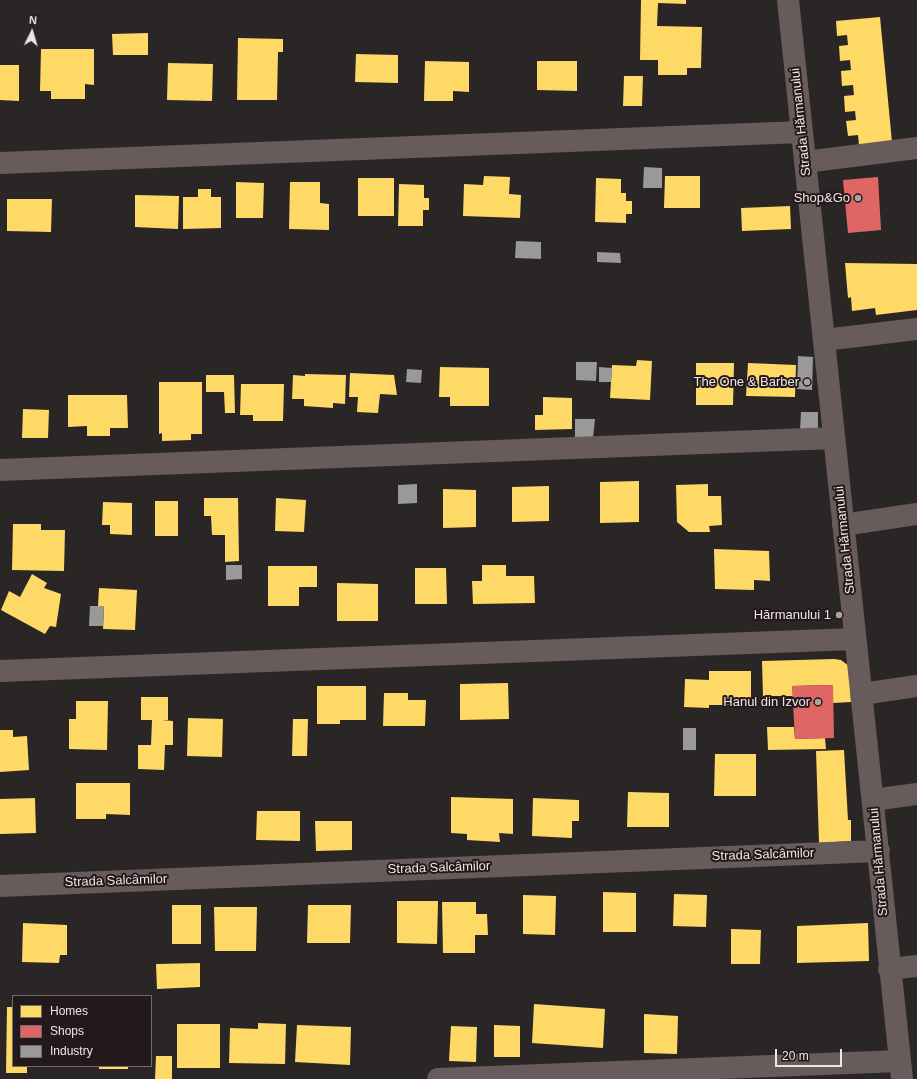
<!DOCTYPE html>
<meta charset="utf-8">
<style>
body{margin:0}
#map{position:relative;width:917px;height:1079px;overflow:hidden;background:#2b2626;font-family:Helvetica,sans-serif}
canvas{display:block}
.legend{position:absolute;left:12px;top:995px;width:140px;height:72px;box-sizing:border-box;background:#24191a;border:1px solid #756b6c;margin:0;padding:5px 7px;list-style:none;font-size:12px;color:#eee6e6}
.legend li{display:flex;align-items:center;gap:8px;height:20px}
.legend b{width:20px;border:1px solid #756b6c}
.north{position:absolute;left:12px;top:12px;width:40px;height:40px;-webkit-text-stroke:3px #24191a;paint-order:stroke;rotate:5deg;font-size:11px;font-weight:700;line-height:16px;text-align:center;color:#eee6e6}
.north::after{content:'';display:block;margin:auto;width:14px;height:18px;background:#eee6e6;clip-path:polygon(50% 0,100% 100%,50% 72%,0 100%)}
.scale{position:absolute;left:775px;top:1049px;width:67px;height:18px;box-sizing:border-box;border:2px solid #eee6e6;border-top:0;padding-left:5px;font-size:12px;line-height:14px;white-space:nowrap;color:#eee6e6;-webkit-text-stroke:3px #24191a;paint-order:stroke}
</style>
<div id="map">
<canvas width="917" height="1079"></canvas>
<ul class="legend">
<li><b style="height:11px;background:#ffd966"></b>Homes</li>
<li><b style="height:11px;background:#e06666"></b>Shops</li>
<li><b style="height:11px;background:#999"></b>Industry</li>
</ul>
<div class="north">N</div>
<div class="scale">20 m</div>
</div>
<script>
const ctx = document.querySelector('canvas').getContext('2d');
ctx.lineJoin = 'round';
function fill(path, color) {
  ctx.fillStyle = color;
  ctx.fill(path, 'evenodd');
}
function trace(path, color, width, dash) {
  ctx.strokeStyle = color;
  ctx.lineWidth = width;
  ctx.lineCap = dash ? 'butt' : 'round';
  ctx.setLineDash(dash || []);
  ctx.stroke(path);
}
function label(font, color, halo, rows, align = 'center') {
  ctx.font = font + ' Helvetica,sans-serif';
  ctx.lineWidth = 4;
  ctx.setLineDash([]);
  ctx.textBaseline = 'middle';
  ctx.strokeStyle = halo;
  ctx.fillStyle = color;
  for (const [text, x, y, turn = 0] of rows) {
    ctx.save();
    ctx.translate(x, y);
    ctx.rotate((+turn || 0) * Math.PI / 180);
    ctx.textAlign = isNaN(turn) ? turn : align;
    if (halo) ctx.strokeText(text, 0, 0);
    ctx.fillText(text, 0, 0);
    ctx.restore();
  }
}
const homes = new Path2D(`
 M 641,0 L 686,0 L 686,4 L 658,3 L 657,26 L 702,27 L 701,68 L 687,68 L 687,75 L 658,75 L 658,60 L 640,60 Z
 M 880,17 L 892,142 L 859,145 L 858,135 L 848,136 L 846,121 L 856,120 L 855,111 L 845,112 L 844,96 L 854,95 L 853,85 L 842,86 L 841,71 L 851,70 L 850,60 L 840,61 L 839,46 L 848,45 L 847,35 L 837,36 L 836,21 Z
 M 148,33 L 148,55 L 113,55 L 112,34 Z
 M 238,38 L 283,39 L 283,52 L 278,52 L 277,100 L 237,100 Z
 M 41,49 L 94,49 L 94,85 L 85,84 L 85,99 L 51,99 L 51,91 L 40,91 Z
 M 356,54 L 398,55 L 398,83 L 355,82 Z
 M 425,61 L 469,62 L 469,92 L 453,91 L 453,101 L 424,101 Z
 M 537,61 L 577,61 L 577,91 L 537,90 Z
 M 168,63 L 213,64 L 212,101 L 167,100 Z
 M 0,65 L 19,65 L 19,101 L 0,100 Z
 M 624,76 L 643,76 L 642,106 L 623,106 Z
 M 484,176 L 510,177 L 509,194 L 521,195 L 520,218 L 463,216 L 464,184 L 483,185 Z
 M 665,176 L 700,176 L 700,208 L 664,208 Z
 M 358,178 L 394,178 L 394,216 L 358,216 Z
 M 596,178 L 621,179 L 621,193 L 626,193 L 626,201 L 632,201 L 632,214 L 626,214 L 626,223 L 595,222 Z
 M 236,182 L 264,183 L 263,218 L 236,218 Z
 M 290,182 L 320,182 L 320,203 L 329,204 L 329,230 L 289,229 Z
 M 399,184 L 424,185 L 424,198 L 429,198 L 429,210 L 423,210 L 423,226 L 398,226 Z
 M 198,189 L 211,189 L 211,197 L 221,197 L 221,228 L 183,229 L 183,197 L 198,197 Z
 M 135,195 L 179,196 L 178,229 L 135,227 Z
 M 7,199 L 52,199 L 51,232 L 7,231 Z
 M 790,206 L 791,229 L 742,231 L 741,208 Z
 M 845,263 L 917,264 L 917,310 L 876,315 L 875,308 L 852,311 L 851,297 L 848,298 Z
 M 637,360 L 652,361 L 650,400 L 610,398 L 612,365 L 636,366 Z
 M 696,363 L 734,363 L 733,405 L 696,405 Z
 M 748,363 L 796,365 L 795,397 L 746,396 Z
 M 440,367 L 489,368 L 489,406 L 450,406 L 450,397 L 439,397 Z
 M 350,373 L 394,375 L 397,395 L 380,394 L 378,413 L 357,412 L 358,397 L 349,397 Z
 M 305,374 L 346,375 L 345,404 L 333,403 L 333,408 L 304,406 L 304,399 L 292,399 L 293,375 L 305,376 Z
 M 206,375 L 234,375 L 235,413 L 225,413 L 224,392 L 206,392 Z
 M 159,382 L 202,382 L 202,434 L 191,434 L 191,440 L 162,441 L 162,433 L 159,434 Z
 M 241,384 L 284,384 L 283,421 L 253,421 L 253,415 L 240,415 Z
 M 68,395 L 127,395 L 128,428 L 110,428 L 110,436 L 87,436 L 87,426 L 68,427 Z
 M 543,397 L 572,398 L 572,429 L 535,430 L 535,415 L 543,415 Z
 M 23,409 L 49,410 L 48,438 L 22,438 Z
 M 639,481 L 639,522 L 600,523 L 600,482 Z
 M 708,484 L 708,496 L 721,496 L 722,525 L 709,526 L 710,532 L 689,532 L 677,522 L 676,485 Z
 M 549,486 L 549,521 L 512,522 L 512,487 Z
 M 443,489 L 476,490 L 476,527 L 443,528 Z
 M 204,498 L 238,498 L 239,561 L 225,562 L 225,535 L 212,535 L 211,516 L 204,516 Z
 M 276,498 L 306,500 L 304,532 L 275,531 Z
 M 155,501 L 178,501 L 178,536 L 155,536 Z
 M 103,502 L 132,503 L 132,535 L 110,534 L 110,525 L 102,525 Z
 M 13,524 L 41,524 L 41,530 L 65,530 L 64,571 L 12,570 Z
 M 714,549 L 769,551 L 770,581 L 754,580 L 754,590 L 715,589 Z
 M 482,565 L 506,565 L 506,576 L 534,576 L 535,603 L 473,604 L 472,581 L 482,581 Z
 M 268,566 L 317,566 L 317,587 L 299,587 L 299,606 L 268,606 Z
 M 415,568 L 446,568 L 447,604 L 415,604 Z
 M 32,574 L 47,583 L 44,588 L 61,594 L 56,627 L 50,626 L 45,634 L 1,610 L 9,591 L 20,597 Z
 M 337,583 L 378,584 L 378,621 L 337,621 Z
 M 99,588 L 137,590 L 135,630 L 103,629 L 104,606 L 98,606 Z
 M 834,659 L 841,660 L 849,666 L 851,702 L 833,703 L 833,685 L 792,686 L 793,696 L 763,696 L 762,661 Z
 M 709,671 L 751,671 L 751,705 L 709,705 L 709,708 L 684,707 L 685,679 L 709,680 Z
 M 508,683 L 509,719 L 460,720 L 460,684 Z
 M 317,686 L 366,686 L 366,720 L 340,720 L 340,724 L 317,724 Z
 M 384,693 L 408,693 L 408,700 L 426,700 L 425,726 L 383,726 Z
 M 141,697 L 168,697 L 168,720 L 162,720 L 173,721 L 173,745 L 165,745 L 164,770 L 138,769 L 138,745 L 151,745 L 152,720 L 141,720 Z
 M 76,701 L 108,701 L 107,750 L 69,749 L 69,719 L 76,719 Z
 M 188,718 L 223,719 L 222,757 L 187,756 Z
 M 293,719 L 308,719 L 307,756 L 292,756 Z
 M 767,727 L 794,727 L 795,739 L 825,738 L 826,749 L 768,750 Z
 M 0,730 L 13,730 L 13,737 L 27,736 L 29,770 L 0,772 Z
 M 844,750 L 848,820 L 851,820 L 851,841 L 819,843 L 816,751 Z
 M 715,754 L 756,754 L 756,796 L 714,796 Z
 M 76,783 L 130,783 L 130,815 L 106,814 L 106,819 L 76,819 Z
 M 628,792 L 669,793 L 669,827 L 627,827 Z
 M 451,797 L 513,799 L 513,834 L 499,833 L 500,842 L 467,840 L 467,834 L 451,833 Z
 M 35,798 L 36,833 L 0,834 L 0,799 Z
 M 533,798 L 579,800 L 579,821 L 572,821 L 572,838 L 532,836 Z
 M 257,811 L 300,811 L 300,841 L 256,840 Z
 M 315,821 L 352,821 L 352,850 L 316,851 Z
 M 603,892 L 636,893 L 636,932 L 603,932 Z
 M 674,894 L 707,895 L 706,927 L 673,926 Z
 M 523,895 L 556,896 L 555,935 L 523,934 Z
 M 397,901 L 438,901 L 437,944 L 397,943 Z
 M 442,902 L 476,902 L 476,914 L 487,914 L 488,935 L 475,935 L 475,953 L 443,953 Z
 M 172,905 L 201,905 L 201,944 L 172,944 Z
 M 308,905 L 351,905 L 350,943 L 307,943 Z
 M 214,907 L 257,907 L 256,951 L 215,951 Z
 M 23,923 L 67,925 L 67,955 L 60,955 L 59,963 L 22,962 Z
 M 868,923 L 869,961 L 797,963 L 797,926 Z
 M 731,929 L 761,930 L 760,964 L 731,964 Z
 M 200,963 L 200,987 L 157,989 L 156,964 Z
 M 534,1004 L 605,1009 L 603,1048 L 532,1043 Z
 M 7,1007 L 13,1007 L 13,1066 L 27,1066 L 27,1073 L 6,1073 Z
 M 644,1014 L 678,1016 L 677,1054 L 644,1053 Z
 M 258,1023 L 286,1024 L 285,1064 L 229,1063 L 230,1028 L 258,1029 Z
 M 177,1024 L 220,1024 L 220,1068 L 177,1068 Z
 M 297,1025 L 351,1027 L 350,1065 L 295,1062 Z
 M 494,1025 L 520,1026 L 520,1057 L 494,1057 Z
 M 451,1026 L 477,1027 L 476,1062 L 449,1061 Z
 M 156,1056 L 172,1056 L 172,1079 L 155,1079 Z
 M 99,1066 L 128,1066 L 128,1069 L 99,1069 Z`);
const shops = new Path2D(`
 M 878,177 L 881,230 L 848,233 L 843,180 Z
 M 833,685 L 834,738 L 795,739 L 792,686 Z`);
const industry = new Path2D(`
 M 644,167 L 662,168 L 662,188 L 643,188 Z
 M 516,241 L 541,242 L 541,259 L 515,258 Z
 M 597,252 L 620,253 L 621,263 L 597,262 Z
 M 798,356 L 813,357 L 812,390 L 797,389 Z
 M 576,362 L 597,362 L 596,381 L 576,380 Z
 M 599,367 L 612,368 L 611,382 L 599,382 Z
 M 407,369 L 422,370 L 421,383 L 406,382 Z
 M 801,412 L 818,412 L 818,430 L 800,431 Z
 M 575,419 L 595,419 L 593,438 L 575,439 Z
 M 417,484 L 417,503 L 398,504 L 398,485 Z
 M 226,565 L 242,565 L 242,579 L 226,580 Z
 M 90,606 L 104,606 L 103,626 L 89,626 Z
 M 683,728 L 696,728 L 696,750 L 683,750 Z`);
const minor = new Path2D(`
 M 788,0 L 902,1079
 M 805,162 L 917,148
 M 0,163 L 802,132
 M 824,340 L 917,329
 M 0,470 L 834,438
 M 843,525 L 917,514
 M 0,671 L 855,639
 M 862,694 L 917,686
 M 873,800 L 917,794
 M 0,886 L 879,851
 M 889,969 L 917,966
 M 438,1079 L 900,1061`);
const markers = [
 [858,198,4,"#aaa3a3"],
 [807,382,4,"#aaa3a3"],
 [839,615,4,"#aaa3a3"],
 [818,702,4,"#aaa3a3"]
];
const streetNames = [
 ["Strada Hărmanului",801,122,-96],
 ["Strada Hărmanului",845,540,-96],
 ["Strada Salcâmilor",763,855,-2],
 ["Strada Hărmanului",879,862,-95],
 ["Strada Salcâmilor",439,868,-2],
 ["Strada Salcâmilor",116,881,-2]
];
const poiNames = [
 ["Shop&Go",850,198],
 ["The One & Barber",799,382],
 ["Hărmanului 1",831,615],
 ["Hanul din Izvor",810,702]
];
fill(homes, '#ffd966');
fill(shops, '#e06666');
fill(industry, '#999');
trace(minor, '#685b5c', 22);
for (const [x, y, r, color] of markers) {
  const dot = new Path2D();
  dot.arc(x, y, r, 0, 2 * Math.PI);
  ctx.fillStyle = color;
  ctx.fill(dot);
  trace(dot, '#24191a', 1.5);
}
label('13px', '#eee6e6', '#24191a', streetNames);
label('13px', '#eee6e6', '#24191a', poiNames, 'right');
</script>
